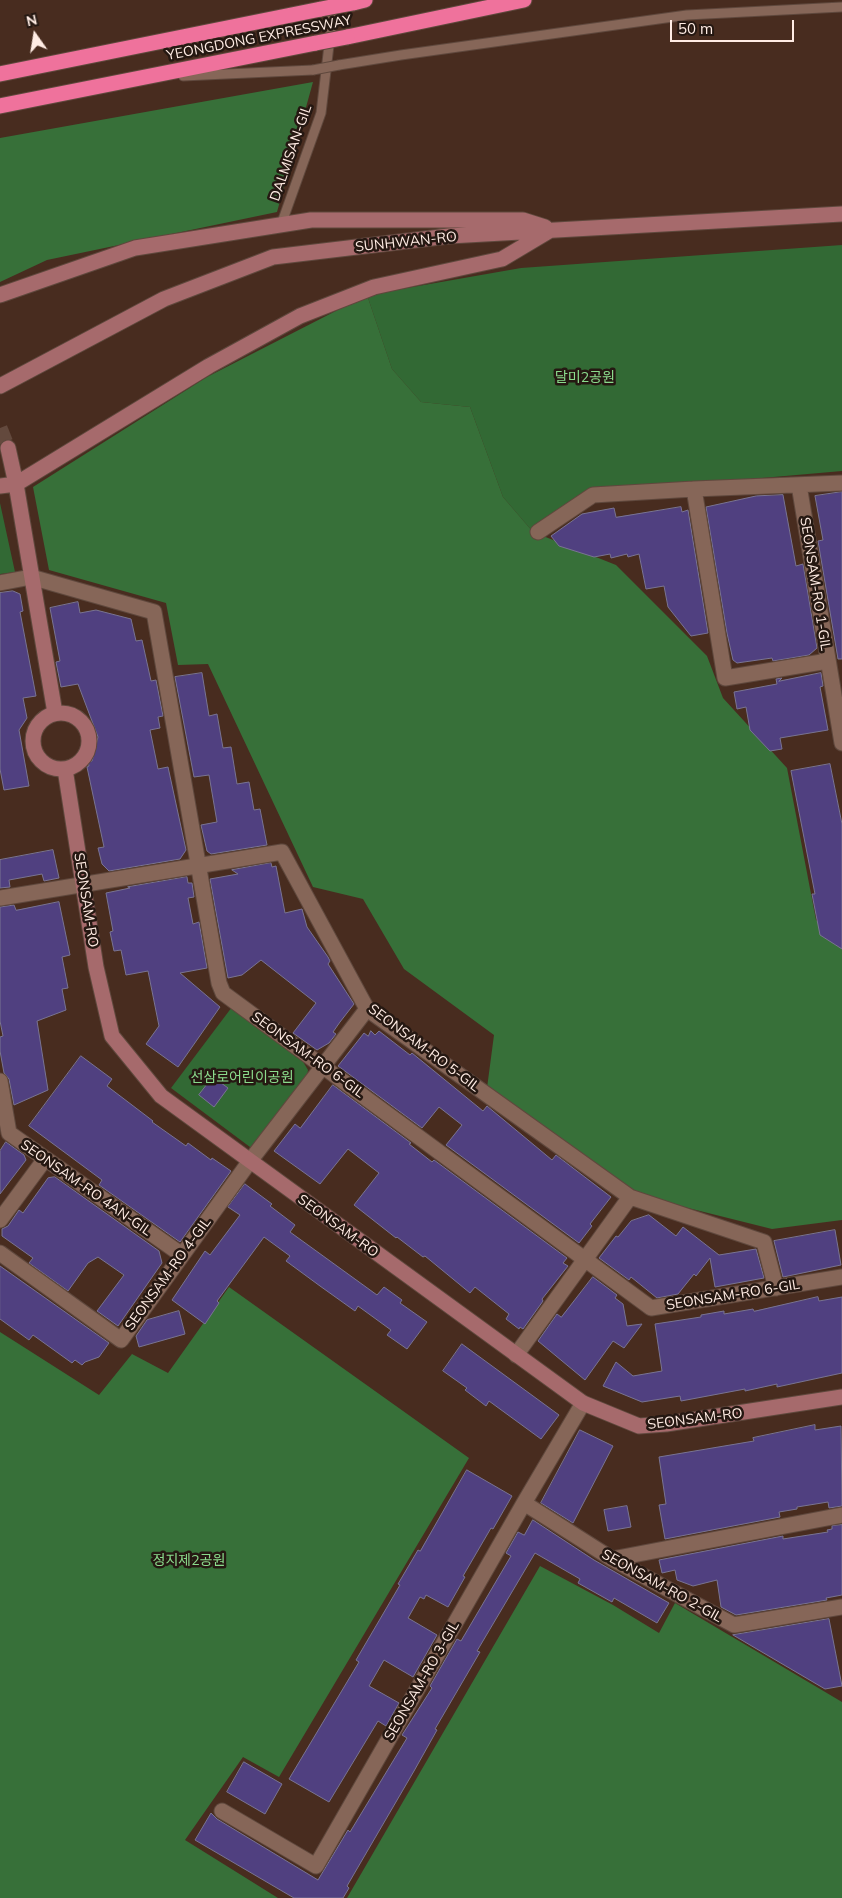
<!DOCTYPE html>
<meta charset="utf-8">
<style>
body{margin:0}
#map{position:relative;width:842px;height:1898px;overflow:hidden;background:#482c1f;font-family:Mulish,sans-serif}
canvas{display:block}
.north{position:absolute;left:10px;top:10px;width:50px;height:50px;-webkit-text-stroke:4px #251812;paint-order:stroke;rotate:347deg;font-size:14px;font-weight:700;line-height:20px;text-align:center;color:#ffece4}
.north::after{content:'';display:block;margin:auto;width:18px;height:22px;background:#ffece4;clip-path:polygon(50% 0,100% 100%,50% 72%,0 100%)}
.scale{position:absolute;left:670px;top:20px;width:124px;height:22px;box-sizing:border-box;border:2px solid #ffece4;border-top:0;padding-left:6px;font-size:15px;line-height:18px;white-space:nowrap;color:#ffece4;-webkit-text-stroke:4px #251812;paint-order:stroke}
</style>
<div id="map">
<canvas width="842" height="1898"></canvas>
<div class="north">N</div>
<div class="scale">50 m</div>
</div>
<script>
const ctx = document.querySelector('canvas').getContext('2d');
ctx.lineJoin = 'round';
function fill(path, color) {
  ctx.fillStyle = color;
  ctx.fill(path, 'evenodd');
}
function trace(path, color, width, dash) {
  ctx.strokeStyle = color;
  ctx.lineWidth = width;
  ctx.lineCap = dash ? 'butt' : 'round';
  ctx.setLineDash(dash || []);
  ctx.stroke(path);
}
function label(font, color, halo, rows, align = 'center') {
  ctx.font = font + ' Mulish,"Noto Sans KR",sans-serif';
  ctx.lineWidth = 5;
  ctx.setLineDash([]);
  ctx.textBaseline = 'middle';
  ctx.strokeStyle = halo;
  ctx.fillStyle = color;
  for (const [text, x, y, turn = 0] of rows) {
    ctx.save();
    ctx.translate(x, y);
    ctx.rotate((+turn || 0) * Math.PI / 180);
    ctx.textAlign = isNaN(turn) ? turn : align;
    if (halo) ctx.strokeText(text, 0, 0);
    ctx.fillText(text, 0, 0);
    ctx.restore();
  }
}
const green = new Path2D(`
 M 842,245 L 842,471 L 591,493 L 533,532 L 503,497 L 470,407 L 421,402 L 392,369 L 367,295 L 521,268 Z
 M 0,503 L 15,572 L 0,574 Z
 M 232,1007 L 302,1060 L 308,1070 L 306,1082 L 254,1150 L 171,1088 Z`);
const forest = new Path2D(`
 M 313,82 L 277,212 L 47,260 L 0,282 L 0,138 Z
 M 367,295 L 392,369 L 421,402 L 470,407 L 503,497 L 533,532 L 616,565 L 707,656 L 723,698 L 787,768 L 816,920 L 842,942 L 842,1220 L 772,1229 L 640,1196 L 487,1088 L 494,1035 L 404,969 L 363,899 L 313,887 L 208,664 L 178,665 L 166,603 L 49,570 L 33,487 L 207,377 Z
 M 229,1287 L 469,1458 L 279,1777 L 243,1757 L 185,1840 L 278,1898 L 0,1898 L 0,1332 L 99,1395 L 132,1354 L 168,1373 Z
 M 540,1566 L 613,1605 L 659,1633 L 675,1603 L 842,1702 L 842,1898 L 347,1898 Z`);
const building = new Path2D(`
 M 842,492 L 842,659 L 838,659 L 818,541 L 823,540 L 815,496 Z
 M 783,495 L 796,566 L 803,564 L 817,648 L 809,655 L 773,661 L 772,658 L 737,663 L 733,660 L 727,633 L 706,507 L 756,496 Z
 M 681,507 L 682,512 L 688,510 L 708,633 L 691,636 L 668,607 L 664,586 L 646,589 L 639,554 L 628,557 L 627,554 L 611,558 L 610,554 L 594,557 L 559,546 L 551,536 L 582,514 L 614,508 L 616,517 Z
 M 13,591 L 20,594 L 23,611 L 20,612 L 36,696 L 23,698 L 27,718 L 19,730 L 29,786 L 4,790 L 0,769 L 0,593 Z
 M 78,602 L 80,613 L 96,610 L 131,619 L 136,641 L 142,640 L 151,681 L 156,680 L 163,716 L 158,717 L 160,728 L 150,730 L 158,769 L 168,767 L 186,850 L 180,859 L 109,871 L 102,864 L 98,848 L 104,847 L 87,767 L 89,766 L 88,762 L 92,761 L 98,737 L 78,684 L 61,687 L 56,662 L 60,661 L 50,608 Z
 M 202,673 L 209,716 L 217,714 L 223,748 L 231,747 L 237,784 L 249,782 L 254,810 L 260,809 L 267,845 L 211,854 L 207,851 L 201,825 L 217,822 L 209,775 L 194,777 L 175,677 Z
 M 821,673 L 823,686 L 820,687 L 828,730 L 780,738 L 782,749 L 770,751 L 750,730 L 746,707 L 737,709 L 734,692 L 777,684 L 776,679 L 782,678 L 779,681 Z
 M 830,764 L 842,824 L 842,949 L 820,935 L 812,894 L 815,894 L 791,771 Z
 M 53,850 L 59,878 L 44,881 L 42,874 L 9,880 L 10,887 L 0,888 L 0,860 Z
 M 271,863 L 272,867 L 276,866 L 285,913 L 302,909 L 307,927 L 328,957 L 330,961 L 328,964 L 354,1004 L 340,1022 L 333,1032 L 336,1034 L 329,1043 L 317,1050 L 293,1033 L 316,1003 L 261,960 L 242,975 L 228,978 L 210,879 L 238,874 L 232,870 Z
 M 187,877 L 188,883 L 192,883 L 194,897 L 188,898 L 193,924 L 199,922 L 207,968 L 180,973 L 220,1007 L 178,1067 L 146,1044 L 159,1026 L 148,971 L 126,975 L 121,950 L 114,951 L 110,932 L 113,931 L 106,893 L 130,888 L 128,887 Z
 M 59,902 L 70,955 L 62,957 L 68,988 L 62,989 L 66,1010 L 37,1021 L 48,1090 L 14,1105 L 9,1079 L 4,1073 L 0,1051 L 0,1037 L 3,1036 L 0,1021 L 0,907 L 14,905 L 16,910 Z
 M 371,1031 L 375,1035 L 379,1031 L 410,1055 L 412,1053 L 483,1111 L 487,1106 L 552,1160 L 556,1155 L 611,1197 L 590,1224 L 592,1226 L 579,1243 L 446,1145 L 462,1125 L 439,1107 L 422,1128 L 338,1066 L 364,1033 L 368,1036 Z
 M 81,1056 L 112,1079 L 107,1086 L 153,1121 L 152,1122 L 186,1146 L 188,1143 L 211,1160 L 212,1158 L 231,1171 L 180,1242 L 99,1185 L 102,1180 L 29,1126 Z
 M 213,1077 L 228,1088 L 214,1107 L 199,1095 Z
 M 333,1085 L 411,1143 L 409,1144 L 432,1162 L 434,1160 L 567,1258 L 563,1263 L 568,1266 L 542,1299 L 543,1301 L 523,1329 L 520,1327 L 519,1329 L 506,1319 L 509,1314 L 475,1287 L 470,1293 L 425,1256 L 423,1257 L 397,1237 L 396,1238 L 354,1205 L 379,1173 L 348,1149 L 320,1184 L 274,1151 L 295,1124 L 300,1128 Z
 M 6,1142 L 24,1155 L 26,1160 L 0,1194 L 0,1151 Z
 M 55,1177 L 159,1251 L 162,1263 L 118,1326 L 97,1311 L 124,1275 L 98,1257 L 88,1263 L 68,1291 L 29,1263 L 33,1258 L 2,1236 L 2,1229 L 8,1226 L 19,1210 L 23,1213 L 48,1178 Z
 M 245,1184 L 272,1204 L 270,1206 L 295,1225 L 290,1232 L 377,1295 L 384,1287 L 402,1300 L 400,1303 L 427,1322 L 407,1349 L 387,1335 L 391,1330 L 358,1306 L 355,1311 L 320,1286 L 286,1261 L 290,1256 L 264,1237 L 217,1301 L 219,1303 L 205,1324 L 172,1300 L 205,1251 L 210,1255 L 240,1215 L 228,1207 Z
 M 649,1215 L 676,1236 L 683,1227 L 719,1255 L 756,1249 L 764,1278 L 715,1287 L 710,1258 L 696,1276 L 694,1274 L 678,1294 L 657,1298 L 631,1277 L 629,1280 L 599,1258 L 616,1236 L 618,1237 L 631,1221 Z
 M 835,1230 L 841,1265 L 783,1277 L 774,1241 Z
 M 0,1266 L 109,1343 L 99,1357 L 85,1362 L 82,1365 L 75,1360 L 72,1363 L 33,1335 L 29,1340 L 0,1319 Z
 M 593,1277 L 617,1295 L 615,1298 L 623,1304 L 627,1326 L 642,1324 L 624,1348 L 613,1341 L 585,1380 L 538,1341 L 557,1314 L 561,1317 Z
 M 818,1297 L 819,1301 L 842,1297 L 842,1373 L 777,1387 L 777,1384 L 745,1391 L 745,1389 L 681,1401 L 680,1396 L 642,1402 L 603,1386 L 616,1362 L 633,1376 L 662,1371 L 655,1324 L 701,1317 L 701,1315 L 724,1311 L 724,1314 L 753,1309 L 754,1311 Z
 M 179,1311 L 185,1334 L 139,1347 L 136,1336 L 147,1320 Z
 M 462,1344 L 559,1415 L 541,1439 L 489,1401 L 486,1406 L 465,1390 L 467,1388 L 443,1371 Z
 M 815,1425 L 815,1430 L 841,1426 L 842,1506 L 829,1508 L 828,1502 L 797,1507 L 797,1509 L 779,1512 L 780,1517 L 665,1539 L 659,1505 L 666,1504 L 659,1457 L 754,1441 L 753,1438 Z
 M 580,1430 L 613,1446 L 573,1523 L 541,1503 Z
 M 467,1470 L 512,1496 L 493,1529 L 491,1528 L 463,1576 L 465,1577 L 448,1607 L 426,1595 L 424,1599 L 420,1597 L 408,1618 L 437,1635 L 413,1677 L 384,1660 L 369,1686 L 399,1703 L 386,1726 L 378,1721 L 329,1802 L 289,1779 L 359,1662 L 356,1660 L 400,1585 L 398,1584 L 418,1550 L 420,1551 Z
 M 627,1506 L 631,1527 L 608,1531 L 604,1510 Z
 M 533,1520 L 594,1560 L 669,1603 L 657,1623 L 614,1598 L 612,1602 L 578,1583 L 580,1579 L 535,1553 L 477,1651 L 480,1652 L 435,1729 L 437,1730 L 414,1771 L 347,1886 L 349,1888 L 343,1898 L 294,1898 L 195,1840 L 211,1813 L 217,1819 L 318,1880 L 348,1830 L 350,1832 L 407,1738 L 402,1735 L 432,1688 L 430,1686 L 457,1639 L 461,1641 L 511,1556 L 506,1553 L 518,1532 L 524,1535 Z
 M 842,1525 L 842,1595 L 826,1598 L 827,1600 L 736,1615 L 721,1607 L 717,1580 L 693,1586 L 677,1580 L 675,1570 L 662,1573 L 659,1560 L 783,1536 L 783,1539 L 828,1532 L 827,1530 L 832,1529 L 832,1526 Z
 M 829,1619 L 842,1686 L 825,1689 L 733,1635 Z
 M 244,1762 L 282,1784 L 265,1814 L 227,1792 Z`);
const secondaryTunnel = new Path2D(`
 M 0,428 L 8,448`);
const lane = new Path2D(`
 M 339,65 L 401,55 L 687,15 L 842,7
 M 183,76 L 313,70
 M 281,225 L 321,113 L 334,3`);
const street = new Path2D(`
 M 799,485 L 842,743
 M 694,489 L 725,678 L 828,661
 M 538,532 L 593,495 L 694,489 L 842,483
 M 0,583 L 31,577 L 154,612 L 219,983 L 223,993 L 651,1308 L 842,1277
 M 0,898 L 282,852 L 367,1009 L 630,1197 L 764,1242 L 776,1288
 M 0,1081 L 9,1133 L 182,1255
 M 0,1220 L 45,1159
 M 0,1253 L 121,1340 L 250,1161 L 367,1009
 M 516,1355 L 630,1197
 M 524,1503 L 612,1559 L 734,1625 L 842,1607
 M 612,1559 L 842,1515
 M 222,1811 L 316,1866 L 524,1503 L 583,1403`);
const secondary = new Path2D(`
 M 0,295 L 135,248 L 311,220 L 523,220 L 545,227
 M 0,386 L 164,299 L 273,257 L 449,236 L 842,214
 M 8,448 L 16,484 L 55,713
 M 0,486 L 16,484 L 209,366 L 300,316 L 374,287 L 502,259 L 549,231
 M33 741a28 28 0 1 1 56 0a28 28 0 1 1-56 0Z
 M 65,769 L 96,967 L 112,1036 L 161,1096 L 583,1403 L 639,1426 L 666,1424 L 842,1397`);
const highway = new Path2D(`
 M 353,3 L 365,0
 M 347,37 L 524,0
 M 0,74 L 321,9
 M 0,106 L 316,43`);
const laneBridge = new Path2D(`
 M 313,70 L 339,65`);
const highwayBridge = new Path2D(`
 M 321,9 L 353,3
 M 316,43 L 347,37`);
const streetNames = [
 ["YEONGDONG EXPRESSWAY",259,38,-11],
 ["DALMISAN-GIL",291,153,-71],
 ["SUNHWAN-RO",406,242,-6],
 ["SEONSAM-RO 1-GIL",815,584,81],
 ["SEONSAM-RO",86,900,81],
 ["SEONSAM-RO 5-GIL",424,1048,37],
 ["SEONSAM-RO 6-GIL",308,1055,36],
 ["SEONSAM-RO 4AN-GIL",86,1188,35],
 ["SEONSAM-RO",338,1226,36],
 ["SEONSAM-RO 4-GIL",168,1274,-54],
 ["SEONSAM-RO 6-GIL",733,1295,-9],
 ["SEONSAM-RO",695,1419,-7],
 ["SEONSAM-RO 2-GIL",662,1586,29],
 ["SEONSAM-RO 3-GIL",422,1681,-60]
];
const parkNames = [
 ["달미2공원",585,378],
 ["선삼로어린이공원",242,1078],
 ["정지제2공원",189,1561]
];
fill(green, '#326934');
fill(forest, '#377039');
fill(building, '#504080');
trace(building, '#797492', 1);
trace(secondaryTunnel, '#63493d', 15, [15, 8]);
trace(lane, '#5f483d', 11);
trace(street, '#5f483d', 17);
trace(secondary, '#5f483d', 17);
trace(highway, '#5f483d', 17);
trace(lane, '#866658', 9);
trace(street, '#866658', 15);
trace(secondary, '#a66a6c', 15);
trace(highway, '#ef729c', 15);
trace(laneBridge, '#5f483d', 11, []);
trace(highwayBridge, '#5f483d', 17, []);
trace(laneBridge, '#866658', 9);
trace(highwayBridge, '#ef729c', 15);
label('14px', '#ffece4', '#251812', streetNames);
label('14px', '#8bdb8c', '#251812', parkNames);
</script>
